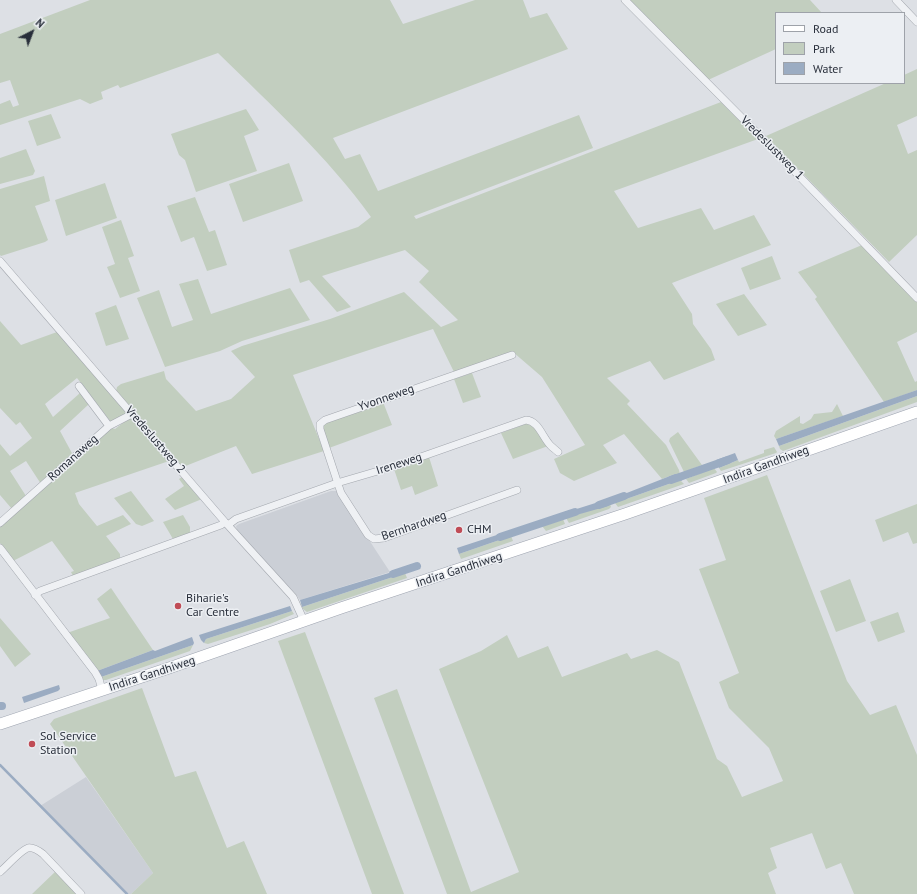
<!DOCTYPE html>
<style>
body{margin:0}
#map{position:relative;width:917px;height:894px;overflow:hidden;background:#dde0e5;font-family:"PT Sans",sans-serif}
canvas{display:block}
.legend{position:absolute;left:775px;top:12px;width:130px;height:72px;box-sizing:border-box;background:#eceff3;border:1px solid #9ea2a9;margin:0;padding:5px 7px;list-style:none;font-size:12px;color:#282e3a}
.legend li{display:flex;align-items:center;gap:8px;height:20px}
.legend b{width:20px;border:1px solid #9ea2a9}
.north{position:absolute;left:12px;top:12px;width:40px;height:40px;-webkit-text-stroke:3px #eceff3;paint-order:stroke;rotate:42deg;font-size:11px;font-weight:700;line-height:16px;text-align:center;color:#282e3a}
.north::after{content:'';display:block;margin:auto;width:14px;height:18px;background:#282e3a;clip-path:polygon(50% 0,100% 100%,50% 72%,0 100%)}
</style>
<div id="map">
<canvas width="917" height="894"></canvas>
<ul class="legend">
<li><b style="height:5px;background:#fff"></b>Road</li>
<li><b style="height:11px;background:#c2cebf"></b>Park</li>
<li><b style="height:11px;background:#9bacc2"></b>Water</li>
</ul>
<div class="north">N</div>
</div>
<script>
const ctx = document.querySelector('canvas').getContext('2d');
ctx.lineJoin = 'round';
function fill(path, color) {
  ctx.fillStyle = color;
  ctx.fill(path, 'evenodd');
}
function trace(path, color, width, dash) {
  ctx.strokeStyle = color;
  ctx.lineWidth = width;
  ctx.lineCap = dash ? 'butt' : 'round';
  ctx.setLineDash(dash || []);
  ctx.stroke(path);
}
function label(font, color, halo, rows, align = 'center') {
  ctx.font = font + ' "PT Sans",sans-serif';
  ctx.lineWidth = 3;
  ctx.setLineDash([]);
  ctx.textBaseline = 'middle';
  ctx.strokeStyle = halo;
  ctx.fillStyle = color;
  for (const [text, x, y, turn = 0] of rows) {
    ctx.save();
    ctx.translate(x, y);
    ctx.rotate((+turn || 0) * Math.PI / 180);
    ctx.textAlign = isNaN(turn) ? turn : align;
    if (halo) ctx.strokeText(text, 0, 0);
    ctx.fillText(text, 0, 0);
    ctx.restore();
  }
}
const built = new Path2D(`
 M 331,491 L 336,491 L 339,494 L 390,572 L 300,600 L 294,592 L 280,578 L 237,530 L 236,526 L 239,524 Z
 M 86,777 L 153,873 L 131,894 L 127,894 L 40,806 Z`);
const green = new Path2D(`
 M 90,0 L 390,0 L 403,24 L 475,0 L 523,0 L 530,18 L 547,13 L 568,49 L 333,138 L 345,159 L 360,154 L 378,191 L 579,115 L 593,148 L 414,216 L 416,219 L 721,102 L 758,139 L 614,191 L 638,228 L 701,208 L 714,230 L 754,215 L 771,245 L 672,283 L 692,314 L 693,324 L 711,349 L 715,360 L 664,380 L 650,361 L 607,378 L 630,401 L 627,404 L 666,445 L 679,470 L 680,475 L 675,474 L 662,479 L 624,434 L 603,445 L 617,463 L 574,481 L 560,473 L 554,459 L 585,445 L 542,377 L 513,352 L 454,372 L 433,329 L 293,375 L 324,451 L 252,474 L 236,446 L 183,467 L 116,391 L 117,387 L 121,384 L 164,371 L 166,379 L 196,411 L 231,399 L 255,377 L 231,351 L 242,346 L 330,319 L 404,292 L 441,327 L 458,320 L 419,282 L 429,271 L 405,250 L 322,276 L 351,307 L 337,312 L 309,280 L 300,283 L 289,250 L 358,227 L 371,217 C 328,157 271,105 218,53 L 120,88 L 118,85 L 101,92 L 103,99 L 90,104 L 80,99 L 0,125 L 0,104 L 10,100 L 13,107 L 19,105 L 10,80 L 0,83 L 0,34 Z
 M 629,0 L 810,0 L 822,13 L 776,13 L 776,49 L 708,80 Z
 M 917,69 L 917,116 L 897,125 L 908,154 L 917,150 L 917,235 L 889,262 L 766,136 L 886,83 L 904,83 L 904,75 Z
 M 246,109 L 259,130 L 244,136 L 257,171 L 196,192 L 185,160 L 179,155 L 171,134 Z
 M 51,114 L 61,138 L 37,146 L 28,121 Z
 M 26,149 L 35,171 L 33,175 L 0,184 L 0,158 Z
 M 289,163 L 303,201 L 243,222 L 229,184 Z
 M 44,176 L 50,201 L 35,206 L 48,240 L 45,242 L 1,256 L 0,255 L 0,189 Z
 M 105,183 L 117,218 L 66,236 L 55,200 Z
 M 195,197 L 209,232 L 215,230 L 227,265 L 207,271 L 194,237 L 181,242 L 167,206 Z
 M 121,220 L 134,256 L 128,258 L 140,291 L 120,298 L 107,267 L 115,264 L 102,227 Z
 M 862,245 L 917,302 L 917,332 L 897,342 L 915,382 L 917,381 L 917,390 L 884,402 L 815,299 L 817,297 L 798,272 Z
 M 772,256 L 781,279 L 750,290 L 741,268 Z
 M 198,279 L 211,314 L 290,288 L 310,320 L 242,341 L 220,351 L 165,367 L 137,298 L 159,290 L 172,327 L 193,320 L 179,284 Z
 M 744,294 L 767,325 L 738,336 L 716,304 Z
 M 116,305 L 129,339 L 106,346 L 95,313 Z
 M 0,321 L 21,345 L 57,332 L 128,414 L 111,422 L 77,378 L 45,404 L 53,417 L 80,393 L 89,404 L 60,431 L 73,455 L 41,484 L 26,461 L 10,471 L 26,496 L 12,509 L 0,495 L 0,444 L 10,456 L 32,438 L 20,422 L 16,425 L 0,408 Z
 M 472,373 L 481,397 L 463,403 L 454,379 Z
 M 917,396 L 917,402 L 783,451 L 780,449 L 779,446 Z
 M 383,402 L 392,425 L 329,448 L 322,429 L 323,423 Z
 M 837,404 L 843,416 L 776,439 L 774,436 L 776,431 L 800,416 L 800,423 L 803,424 L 811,419 L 814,414 L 832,412 Z
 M 132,418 L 169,461 L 75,493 L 79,504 L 97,526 L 123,515 L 131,524 L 106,536 L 120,554 L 120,558 L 73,576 L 71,572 L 74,571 L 52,541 L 13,561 L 0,543 L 0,525 L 109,427 L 115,429 L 128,419 Z
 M 531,422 L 548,446 L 513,459 L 501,433 Z
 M 678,432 L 702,465 L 684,472 L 669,441 L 670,438 Z
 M 774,447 L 777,452 L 776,453 L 721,471 L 719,468 L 738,460 L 739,462 L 764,453 L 764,450 Z
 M 429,457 L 438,486 L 415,495 L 412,486 L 401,490 L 394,469 Z
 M 714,468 L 717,472 L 716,473 L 689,483 L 686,479 Z
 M 767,475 L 847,681 L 870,715 L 896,705 L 917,755 L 917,894 L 854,894 L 841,863 L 826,869 L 812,833 L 770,848 L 777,868 L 768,873 L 776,894 L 447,894 L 374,698 L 397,689 L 471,892 L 519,872 L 439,669 L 481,651 L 507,635 L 518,658 L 548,646 L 562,677 L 627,653 L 631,659 L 657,650 L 679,662 L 717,759 L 727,766 L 742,797 L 783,781 L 769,748 L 729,708 L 719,682 L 739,673 L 699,569 L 726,560 L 704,498 Z
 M 182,477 L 202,499 L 175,510 L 165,499 L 184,486 L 179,479 Z
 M 680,480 L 684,484 L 618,507 L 615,503 Z
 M 131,491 L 154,521 L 142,526 L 136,524 L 114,498 Z
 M 610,504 L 611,507 L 609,509 L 569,523 L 566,518 Z
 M 917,504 L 917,543 L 913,544 L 908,532 L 883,542 L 875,520 Z
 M 183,515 L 190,527 L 190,533 L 173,539 L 163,522 Z
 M 563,519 L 565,524 L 546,531 L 542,526 Z
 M 511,536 L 513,541 L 461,559 L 459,554 Z
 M 405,573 L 407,578 L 307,612 L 303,609 L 302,607 Z
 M 850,579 L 866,621 L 836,632 L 820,591 Z
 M 111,588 L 153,650 L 97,671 L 67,633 L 110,618 L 97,599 Z
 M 292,611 L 294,614 L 270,624 L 208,644 L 204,643 L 206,639 Z
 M 898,612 L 905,632 L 878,642 L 870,622 Z
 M 0,618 L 31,654 L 15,667 L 0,646 Z
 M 305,632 L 404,894 L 372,894 L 278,641 Z
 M 193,645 L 190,651 L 106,680 L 103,680 L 101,677 Z
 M 142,688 L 175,777 L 196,771 L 227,848 L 244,841 L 267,894 L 131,894 L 153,873 L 50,724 L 54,719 Z
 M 56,871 L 77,894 L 32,894 Z`);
const water = new Path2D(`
 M 917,390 L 917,396 L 779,446 L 776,439 Z
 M 735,453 L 738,460 L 719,468 L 716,460 Z
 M 710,463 L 714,468 L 686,478 L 684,472 Z
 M 675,474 L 680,475 L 682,481 L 680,480 L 615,503 L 614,498 Z
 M 608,499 L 610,504 L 608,506 L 566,518 L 564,513 Z
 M 561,514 L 563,519 L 542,526 L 539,521 Z
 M 509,531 L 511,536 L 459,554 L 457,548 Z
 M 402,569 L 405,573 L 302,607 L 300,600 Z
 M 290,606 L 292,611 L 206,639 L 204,643 L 201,640 L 199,635 Z
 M 192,637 L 194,643 L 193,645 L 101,677 L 97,671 L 153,650 L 155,651 Z
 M 59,685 L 60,689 L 58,691 L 24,703 L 22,697 Z`);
const stream = new Path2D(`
 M 0,765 L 127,894`);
const canal = new Path2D(`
 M 671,480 L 728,460
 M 599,505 L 624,496
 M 500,537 L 575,512
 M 393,574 L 417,566
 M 0,706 L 2,706`);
const street = new Path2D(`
 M 625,0 L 771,147 L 917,298
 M 896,0 L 917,22
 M 0,261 L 225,522 L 293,597 L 304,621
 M 512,355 L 325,420 L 320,424 L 320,429 L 341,493 L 368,535 L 374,539 L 384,538 L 517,490
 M 109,426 L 132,414
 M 0,523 L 109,426 L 79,386
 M 228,525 L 236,519 L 337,483 L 395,466 L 526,420 C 539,421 542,437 551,446 C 553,448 556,450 558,452
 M 0,548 L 95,672 L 99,679 L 102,690
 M 35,595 L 40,591 L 221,525 L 225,522
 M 0,872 C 6,867 21,850 28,848 C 33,847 39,851 43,854 L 81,894`);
const primary = new Path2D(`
 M 0,724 L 169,668 L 341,608 L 625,514 L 917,412`);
const markers = [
 [459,530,4,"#c04c56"],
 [178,606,4,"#c04c56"],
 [32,744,4,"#c04c56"]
];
const streetNames = [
 ["Vredeslustweg 1",772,148,45],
 ["Yvonneweg",386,398,-19],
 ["Vredeslustweg 2",155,440,49],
 ["Romanaweg",73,458,-42],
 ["Ireneweg",399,464,-18],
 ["Indira Gandhiweg",766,465,-20],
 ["Bernhardweg",414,526,-19],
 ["Indira Gandhiweg",459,570,-18],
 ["Indira Gandhiweg",152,674,-18]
];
const poiNames = [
 ["CHM",467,530],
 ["Biharie's",186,599],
 ["Car Centre",186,613],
 ["Sol Service",40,737],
 ["Station",40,751]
];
fill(built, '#cbcfd6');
fill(green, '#c2cebf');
fill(water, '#9bacc2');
trace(stream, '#9bacc2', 2.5);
trace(canal, '#9bacc2', 8);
trace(street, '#a3a7ae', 8);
trace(primary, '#9ea4b0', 12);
trace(street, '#eff1f4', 7);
trace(primary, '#fff', 11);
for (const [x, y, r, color] of markers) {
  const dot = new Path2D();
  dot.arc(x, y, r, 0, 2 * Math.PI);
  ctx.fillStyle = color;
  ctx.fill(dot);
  trace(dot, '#eceff3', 1.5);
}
label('12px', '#282e3a', '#eceff3', streetNames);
label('12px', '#282e3a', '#eceff3', poiNames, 'left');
</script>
